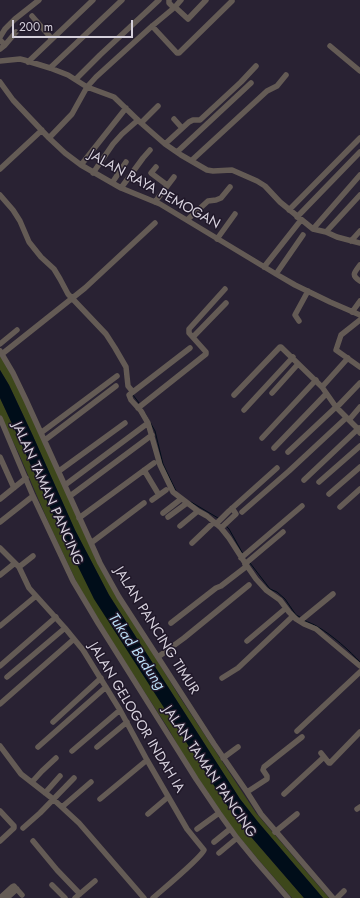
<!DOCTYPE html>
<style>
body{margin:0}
#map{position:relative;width:360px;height:898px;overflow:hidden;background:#292233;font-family:Jost,sans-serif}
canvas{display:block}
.scale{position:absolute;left:12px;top:20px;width:121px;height:18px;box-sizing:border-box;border:2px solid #d5d0dc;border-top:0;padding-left:5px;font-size:12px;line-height:14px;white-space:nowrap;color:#d5d0dc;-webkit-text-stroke:3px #201829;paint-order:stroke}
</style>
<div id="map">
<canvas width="360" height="898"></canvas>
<div class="scale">200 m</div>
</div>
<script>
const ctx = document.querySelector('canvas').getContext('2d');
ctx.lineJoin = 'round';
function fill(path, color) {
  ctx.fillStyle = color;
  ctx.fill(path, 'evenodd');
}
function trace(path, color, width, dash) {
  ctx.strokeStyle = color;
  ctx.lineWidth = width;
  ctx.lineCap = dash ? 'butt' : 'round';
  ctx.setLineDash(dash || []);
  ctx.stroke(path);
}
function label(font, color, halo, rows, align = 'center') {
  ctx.font = font + ' Jost,sans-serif';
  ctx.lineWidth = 3;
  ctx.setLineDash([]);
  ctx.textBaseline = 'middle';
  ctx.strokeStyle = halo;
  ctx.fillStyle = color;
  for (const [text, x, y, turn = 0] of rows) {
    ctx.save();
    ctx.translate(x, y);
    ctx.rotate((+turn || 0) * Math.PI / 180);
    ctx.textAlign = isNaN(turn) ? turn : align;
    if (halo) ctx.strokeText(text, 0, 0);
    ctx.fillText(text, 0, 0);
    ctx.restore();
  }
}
const green = new Path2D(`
 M 0,356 L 5,362 L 30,412 L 98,564 L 179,696 L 256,813 L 329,898 L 323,898 L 258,822 L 240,799 L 109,595 L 75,530 L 33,436 L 9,385 L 0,370 Z
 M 0,398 L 20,441 L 40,486 L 153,689 L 224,801 L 246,831 L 304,898 L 292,898 L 256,857 L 232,828 L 188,763 L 168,728 L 123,659 L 79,587 L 50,526 L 19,454 L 0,415 Z`);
const water = new Path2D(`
 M 0,370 L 9,385 L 33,436 L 75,530 L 109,595 L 240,799 L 258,822 L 323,898 L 304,898 L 246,831 L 224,801 L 94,599 L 61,532 L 20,441 L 0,398 Z`);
const stream = new Path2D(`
 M 133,395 L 139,403
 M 145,413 L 155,431 L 163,464 L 176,491
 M 191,502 L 218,518
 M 226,526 L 229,529 L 243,554
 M 250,563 L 270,589 L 277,592 L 285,599 L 296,615 L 300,617
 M 304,620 C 309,623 314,624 318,627 C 332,635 350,651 360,662`);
const minor = new Path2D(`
 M 169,0 L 169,3 L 174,8
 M 175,7 L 188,19 L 206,0
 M 32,16 L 52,39
 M 152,26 L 177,53 L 179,53 L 232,1
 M 0,37 L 5,29 L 15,19 L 39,0
 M 0,40 L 5,45 L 0,49
 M 5,45 L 16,32
 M 330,46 L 360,71
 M 0,61 L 20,59 L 24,60 L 50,68 L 68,75 L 87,87 L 114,97 L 141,123 L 165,144 L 181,155 L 207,170 L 213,171 L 232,170 L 257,181 L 265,186 L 280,202 L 313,229 L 326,232 L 337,237 L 360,243
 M 28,62 L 93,0
 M 50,68 L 122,0
 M 76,79 L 100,55 L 159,0
 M 0,82 L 13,100 L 49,138 L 65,153 L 81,165 L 121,188 L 160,204 L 276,274 L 295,285 L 330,302 L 360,315
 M 174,119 L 182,128
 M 141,123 L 158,106
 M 49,138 L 72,114 L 87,87 L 96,77 L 151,27 L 175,7 L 181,0
 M 165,144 L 189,122 L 193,120 L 200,120 L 241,82 L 256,66
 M 177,152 L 251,83
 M 191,161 L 267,91 L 277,86 L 286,75
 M 81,165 L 126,108
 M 156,167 L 151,173 L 167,185
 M 0,169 L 42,130
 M 93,173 L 113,144 L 122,134 L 138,120
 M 112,183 L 126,162
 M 121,188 L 143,158 L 150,150
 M 0,195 L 13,210 L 20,221 L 29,242 L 41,257 L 54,269 L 60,279 L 68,294 L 106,334 L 115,348 L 126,367 L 128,386 L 133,392
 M 155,202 L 174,177
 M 289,210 L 360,138
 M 297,217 L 360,152
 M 187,220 L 208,201 L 216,200 L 221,198 L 230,187
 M 313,229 L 360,175
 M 326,232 L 360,195
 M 217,239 L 235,214
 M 351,241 L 360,231
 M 360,265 C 354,273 351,275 360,281
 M 264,267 L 301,220
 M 276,274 L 303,235
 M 352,312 L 360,301
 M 360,320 L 341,335 L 336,350 L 360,367
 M 299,321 L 295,315 L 296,313 L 308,291
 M 193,337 L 226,303
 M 0,344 L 17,330
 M 190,348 L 129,395 L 131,400 L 141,411 L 148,423 L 160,465 L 173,492 L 198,511 L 207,516 L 221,528 L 229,538 L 247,566 L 256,579 L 266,590 L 280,600 L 289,612 L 296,619 L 304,624 L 316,629 L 323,635 L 360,666
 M 0,351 L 13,373 L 26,400 L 91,543 L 100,563 L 119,597 L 214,744 L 247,792 L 261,814 L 333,898
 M 2,354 L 85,288 L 155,223
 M 322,387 L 348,358
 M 272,393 L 298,364
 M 234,395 L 280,347 L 281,347 L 322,387 L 336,407 L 356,427 L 360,433
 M 337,407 L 360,383
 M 138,408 L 206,354 L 206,352 L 189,333 L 189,329 L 225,289
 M 244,410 L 293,357
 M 0,418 L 33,496 L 73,581 L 98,623 L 196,779 L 219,813 L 237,838 L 255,860 L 288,898
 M 349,420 L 360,407
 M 42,432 L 117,376
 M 262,438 L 316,380
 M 45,440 L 116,386
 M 274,448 L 326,394
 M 288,452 L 336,407
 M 0,457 L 14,488
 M 144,470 L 159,495
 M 59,471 L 125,423
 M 304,480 L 359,428
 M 319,482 L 360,446
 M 65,485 L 148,423
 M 329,494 L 360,467
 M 70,496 L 152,435
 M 0,499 L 26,478
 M 152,500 L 166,490
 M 340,507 L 360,489
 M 242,512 L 289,471 L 346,418
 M 163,513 L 181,499
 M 168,517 L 187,503
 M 79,518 L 154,463
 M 0,522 L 33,496
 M 216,524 L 229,511 L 277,468
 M 180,526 L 198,511
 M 221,528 L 236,514 L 232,508
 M 91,543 L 144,503
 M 192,543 L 214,522
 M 0,548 L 19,567 L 29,588 L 65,628 L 83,650 L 120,710 L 147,760 L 187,829 L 204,850 C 201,858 162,890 153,898
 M 241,558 L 302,506
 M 245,564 L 283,532
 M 19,567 L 33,556
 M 0,575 L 15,563
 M 300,621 L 333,594
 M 171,623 L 216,588 L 221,586 L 247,566
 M 0,626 L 36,596
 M 247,641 L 286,608
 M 158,657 L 184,638 L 249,585
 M 0,666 L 56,617
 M 7,677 L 65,628
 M 222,678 L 238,668 L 293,616
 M 0,704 L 74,639
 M 53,722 L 101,678
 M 297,731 L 360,672
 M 0,746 L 21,774 L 53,799 L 79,823 L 144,898
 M 38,747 L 106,687
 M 97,747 L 127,722
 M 72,751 L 120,710
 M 321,753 L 329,763 L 330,763 L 360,732
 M 223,758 L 238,747
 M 32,782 L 42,771 L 56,758
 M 247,792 L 267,779 L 267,776 L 263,770 L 264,767 L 302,737
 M 45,793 L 60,776
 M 284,794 L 324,757
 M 100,799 L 147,760
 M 62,807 L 91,782
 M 357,809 L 360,807
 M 0,811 L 14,826 L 14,828 L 0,841
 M 148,814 L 168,797
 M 23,828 L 40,813 L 74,778
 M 197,829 L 219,813
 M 275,832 L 297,814
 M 33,841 L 57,870 L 80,894
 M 214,842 L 230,829
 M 219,853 L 237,838
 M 52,885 L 65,898
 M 0,898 L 12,887 L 14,886 L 22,895
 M 7,898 L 17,889
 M 75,898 L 95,881
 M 337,898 L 344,891`);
const streetNames = [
 ["JALAN RAYA PEMOGAN",154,190,29],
 ["JALAN TAMAN PANCING",47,494,66],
 ["JALAN PANCING TIMUR",156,631,58],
 ["JALAN GELOGOR INDAH IA",136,718,59],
 ["JALAN TAMAN PANCING",209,772,56]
];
const waterNames = [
 ["Tukad Badung",136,652,56]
];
fill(green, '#3d471b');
fill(water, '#000d19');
trace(stream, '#000d19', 1);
trace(minor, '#645b55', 5.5);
label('14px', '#d5d0dc', '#201829', streetNames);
label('italic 15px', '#badef6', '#201829', waterNames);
</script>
